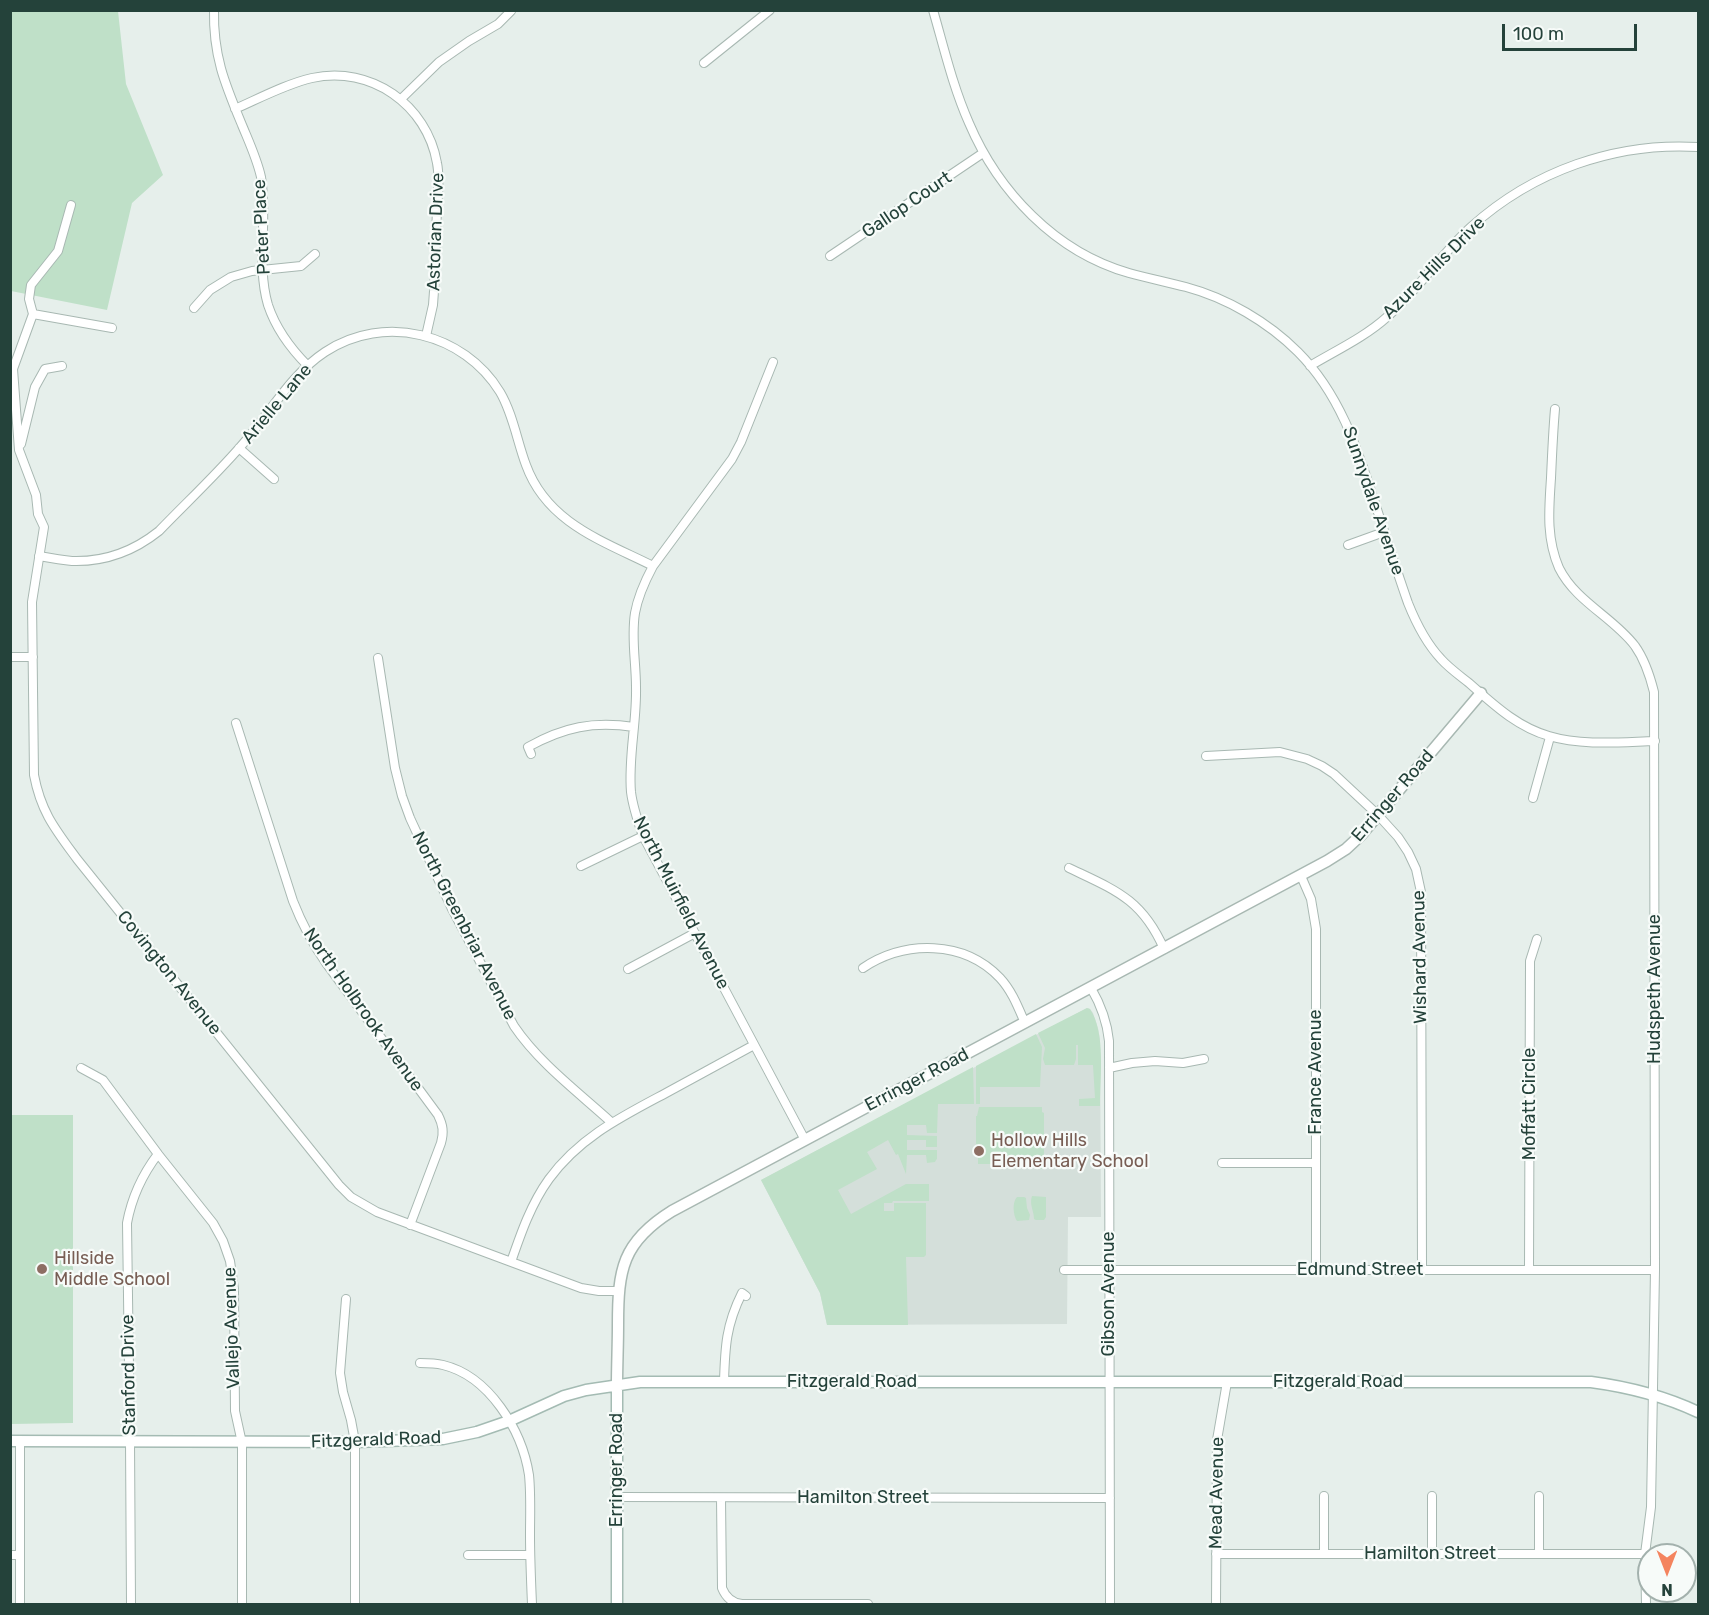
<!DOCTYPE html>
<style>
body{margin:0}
#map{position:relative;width:1709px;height:1615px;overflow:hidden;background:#e6efeb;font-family:Rubik,sans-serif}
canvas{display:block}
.frame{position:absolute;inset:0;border:12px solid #24423a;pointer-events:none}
.north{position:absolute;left:1637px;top:1543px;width:60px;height:60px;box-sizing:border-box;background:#f7fbf9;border:2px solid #a3b1ad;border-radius:50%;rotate:180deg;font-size:16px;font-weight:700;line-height:24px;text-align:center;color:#24423a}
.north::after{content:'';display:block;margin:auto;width:21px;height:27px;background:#f4845f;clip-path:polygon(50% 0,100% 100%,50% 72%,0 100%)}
.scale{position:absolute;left:1502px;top:24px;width:135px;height:27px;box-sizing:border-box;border:3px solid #24423a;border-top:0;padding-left:8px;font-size:18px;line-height:21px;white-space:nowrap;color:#24423a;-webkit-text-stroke:4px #f7fbf9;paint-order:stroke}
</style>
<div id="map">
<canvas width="1709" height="1615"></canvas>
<div class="frame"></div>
<div class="north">N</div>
<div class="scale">100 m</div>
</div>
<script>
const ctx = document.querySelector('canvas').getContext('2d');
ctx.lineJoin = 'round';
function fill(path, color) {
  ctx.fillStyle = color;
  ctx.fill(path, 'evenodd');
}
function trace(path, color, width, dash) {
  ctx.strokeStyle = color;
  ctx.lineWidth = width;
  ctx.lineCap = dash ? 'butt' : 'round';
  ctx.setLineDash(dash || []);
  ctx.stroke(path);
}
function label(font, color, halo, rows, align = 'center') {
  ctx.font = font + ' Rubik,sans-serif';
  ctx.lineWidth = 4.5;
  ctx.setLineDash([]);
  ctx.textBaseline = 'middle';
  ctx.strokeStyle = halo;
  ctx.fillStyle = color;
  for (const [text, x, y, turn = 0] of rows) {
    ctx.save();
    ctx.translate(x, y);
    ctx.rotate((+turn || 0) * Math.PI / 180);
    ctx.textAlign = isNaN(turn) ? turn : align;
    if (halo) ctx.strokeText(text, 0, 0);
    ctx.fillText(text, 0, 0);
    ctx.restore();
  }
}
const built = new Path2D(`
 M 1087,1008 L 1090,1009 L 1093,1013 L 1098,1028 L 1100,1040 L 1101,1217 L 1068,1217 L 1067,1324 L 827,1325 L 820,1293 L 761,1180 Z`);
const green = new Path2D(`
 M 10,11 L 118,11 L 126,84 L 163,175 L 132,203 L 107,310 L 11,291 Z
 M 1087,1008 L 1090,1009 C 1106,1033 1100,1077 1100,1106 L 1079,1106 L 1079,1099 L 1095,1098 L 1093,1065 L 1078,1065 L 1078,1045 L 1076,1045 L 1076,1059 L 1074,1065 L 1045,1065 L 1043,1059 L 1045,1048 L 1038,1033 Z
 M 1036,1034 L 1042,1047 L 1040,1087 L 980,1087 L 980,1104 L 976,1104 L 976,1066 Z
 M 973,1067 L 974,1104 L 938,1104 L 937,1133 L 927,1133 L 926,1125 L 907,1125 L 907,1135 L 937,1136 L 937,1147 L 926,1147 L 926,1140 L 907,1140 L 907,1150 L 937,1150 L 937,1159 L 936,1160 L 935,1162 L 927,1163 L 926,1155 L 907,1155 L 906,1174 L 898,1154 L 896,1155 L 888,1140 L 867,1152 L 877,1169 L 838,1190 L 851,1214 L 906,1184 L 929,1184 L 929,1201 L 893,1201 L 892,1203 L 884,1203 L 884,1211 L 894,1211 L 894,1203 L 926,1203 L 926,1255 L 924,1257 L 906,1257 L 908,1325 L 827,1325 L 820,1293 L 761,1180 Z
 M 979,1107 L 1042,1107 L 1042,1112 L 1044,1113 L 1044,1166 L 1041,1169 L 1040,1169 L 1040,1157 L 1009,1157 L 1008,1164 L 978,1164 L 978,1158 L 976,1158 L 976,1116 L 977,1116 Z
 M 11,1115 L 73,1115 L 73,1423 L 11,1424 Z
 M 1032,1196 L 1046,1197 L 1046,1217 L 1044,1220 L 1036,1220 L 1034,1219 C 1034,1210 1029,1205 1032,1196 Z
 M 1017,1197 L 1024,1197 L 1026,1198 L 1027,1208 L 1030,1215 L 1029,1220 L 1017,1221 C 1013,1215 1012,1202 1017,1197 Z`);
const minor = new Path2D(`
 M 214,10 C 213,56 225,84 242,125 C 249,142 257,159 261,177 C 268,219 256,264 268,305 C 276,329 290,348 308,366
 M 933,10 C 944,48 953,87 969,123 C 998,191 1055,252 1129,273 C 1147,278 1167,282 1186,287 C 1227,298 1268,322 1298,352 C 1339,393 1357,447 1374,500 C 1385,534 1396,569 1408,603 C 1416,623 1426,643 1441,659 C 1449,668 1459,675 1469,683 C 1493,704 1517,727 1549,736 C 1582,746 1621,742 1655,741
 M 704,63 L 770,10
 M 401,99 L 439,62 L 469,41 L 498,24 L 511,11
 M 235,109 C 260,98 286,84 312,78 C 371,65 427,105 437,163 C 440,178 438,194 437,209 C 436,236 435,264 434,291 L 433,305 L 426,336
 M 71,205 L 58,251 L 31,285 L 29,299 L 33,314 L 13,369 L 19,450 L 36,495 L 38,514 L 44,527 L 32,602 L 34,775 C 41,812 55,829 77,859 L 339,1185 L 351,1197 L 377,1212 L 581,1288 L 599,1291 L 618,1291
 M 830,256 L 983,153
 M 194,308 L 210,290 L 231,277 L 252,271 L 301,266 L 315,254
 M 33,314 L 112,328
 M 773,362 L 741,442 L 732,459 L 653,566 C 645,581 638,596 635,613 C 631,638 636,662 636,687 C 637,722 628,757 631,792 C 633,808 638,822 643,836 L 805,1140
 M 1310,366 C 1335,351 1365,337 1387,317 C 1418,290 1441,254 1471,227 C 1533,171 1615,142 1698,147
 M 1555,409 C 1553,432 1552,455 1551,478 C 1549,509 1546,538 1559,568 C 1576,602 1613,617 1635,646 C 1645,660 1650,676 1654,692 L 1655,1270 L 1651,1507 L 1645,1554 L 1646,1604
 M 21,444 L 35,387 L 45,369 L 62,366
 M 239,448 L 274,479
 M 1348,545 L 1384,532
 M 39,556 C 50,558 61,560 72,561 C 104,562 134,551 159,531 C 186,503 215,476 241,446 C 269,415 290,375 325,352 C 384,313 464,333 500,392 C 513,414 517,441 526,465 C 547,523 603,541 653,566
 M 10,657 L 33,657
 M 378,658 L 395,768 L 402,796 L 410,818 L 452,909 L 514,1026 C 539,1063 578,1092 611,1122
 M 236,723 L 293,901 C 302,924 312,943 326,963 L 438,1115 C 443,1125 444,1132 441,1143 L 410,1225
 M 531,754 L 528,747 C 564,727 593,721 634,727
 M 1206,756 L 1280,752 L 1307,759 L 1322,766 L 1334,774 L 1378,815 L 1398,837 L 1408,852 L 1416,869 L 1421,892 L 1422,1270
 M 1533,798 L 1550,737
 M 581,866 L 643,836
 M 1069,868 C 1115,890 1142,899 1164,949
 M 1301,876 L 1311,899 L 1316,929 L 1316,1270
 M 863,968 C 905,940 964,940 1000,978 C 1012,991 1018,1007 1025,1023
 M 628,969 L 695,933
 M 1091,988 C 1101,1005 1107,1021 1109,1041 L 1110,1604
 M 81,1068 L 103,1080 L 158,1154 L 213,1223 L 223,1241 L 230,1261 L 234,1289 L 235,1411 L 242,1443 L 242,1604
 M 1109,1068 L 1132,1063 L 1155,1061 L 1183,1063 L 1204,1059
 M 1222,1163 L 1316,1163
 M 511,1262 C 521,1233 531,1204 549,1179 C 580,1137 621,1117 666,1093 C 695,1077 725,1061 754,1045
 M 1064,1270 L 1655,1270
 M 1529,1270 L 1530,961 L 1537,939
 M 346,1299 L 340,1373 L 343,1392 L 351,1420 L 355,1442 L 355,1604
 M 420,1363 C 427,1363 435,1363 443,1365 C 489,1376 522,1430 529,1475 C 531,1495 530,1515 530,1535 C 530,1558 531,1581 532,1604
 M 724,1382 C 725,1347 726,1325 742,1293 L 746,1296
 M 1324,1496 L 1324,1554
 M 1432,1496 L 1432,1554
 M 1539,1496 L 1539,1554
 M 616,1497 L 1110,1498
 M 721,1498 L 722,1588 C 726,1598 732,1603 742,1604 L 868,1604
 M 1216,1554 L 1645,1554
 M 10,1555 L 20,1555
 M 468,1555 L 530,1555
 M 20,1604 L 20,1441
 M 131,1604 L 130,1441 L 127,1223 C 132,1196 142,1175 158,1154
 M 1216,1604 L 1217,1440 L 1227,1382`);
const tertiary = new Path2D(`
 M 617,1385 C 617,1365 618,1345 618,1325 C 618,1270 622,1242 672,1211 L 1327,861 L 1346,849 L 1361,835 L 1481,693`);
const secondary = new Path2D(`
 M 10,1441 L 355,1442 L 443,1439 L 477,1432 L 509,1421 L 564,1396 L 586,1390 L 640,1382 L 1591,1382 C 1629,1387 1664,1396 1698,1412
 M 617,1604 L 617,1385`);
const markers = [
 [979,1151,6,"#8d6e63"],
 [42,1269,6,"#8d6e63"]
];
const streetNames = [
 ["Gallop Court",907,205,-34],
 ["Peter Place",262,227,-93],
 ["Astorian Drive",436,232,-88],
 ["Azure Hills Drive",1434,268,-45],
 ["Arielle Lane",277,404,-50],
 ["Sunnydale Avenue",1373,501,71],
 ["Erringer Road",1393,796,-49],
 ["North Muirfield Avenue",681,903,63],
 ["North Greenbriar Avenue",464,926,63],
 ["Wishard Avenue",1420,957,-91],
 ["Covington Avenue",169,973,51],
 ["Hudspeth Avenue",1655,989,-90],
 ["North Holbrook Avenue",363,1010,55],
 ["France Avenue",1316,1072,-90],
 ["Erringer Road",917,1080,-28],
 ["Moffatt Circle",1530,1104,-90],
 ["Edmund Street",1360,1270],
 ["Gibson Avenue",1109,1294,-90],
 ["Vallejo Avenue",232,1328,-92],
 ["Stanford Drive",129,1375,-91],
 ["Fitzgerald Road",852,1382],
 ["Fitzgerald Road",1338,1382],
 ["Fitzgerald Road",376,1440,-2],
 ["Erringer Road",617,1470,-90],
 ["Mead Avenue",1217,1493,-89],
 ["Hamilton Street",863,1498],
 ["Hamilton Street",1430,1554]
];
const educationNames = [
 ["Hollow Hills",991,1141],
 ["Elementary School",991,1162],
 ["Hillside",54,1259],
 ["Middle School",54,1280]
];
fill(built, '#d4dfda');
fill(green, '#bfe0c8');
trace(minor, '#a8b8b2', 10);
trace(tertiary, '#a8b8b2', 13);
trace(secondary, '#a4bbb3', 13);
trace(minor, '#fff', 8);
trace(tertiary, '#fff', 10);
trace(secondary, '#fff', 10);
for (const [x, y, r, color] of markers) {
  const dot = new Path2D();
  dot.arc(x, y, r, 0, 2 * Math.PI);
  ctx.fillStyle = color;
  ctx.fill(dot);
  trace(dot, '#f7fbf9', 2);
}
label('18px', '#24423a', '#f7fbf9', streetNames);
label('18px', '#785e54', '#f7fbf9', educationNames, 'left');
</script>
